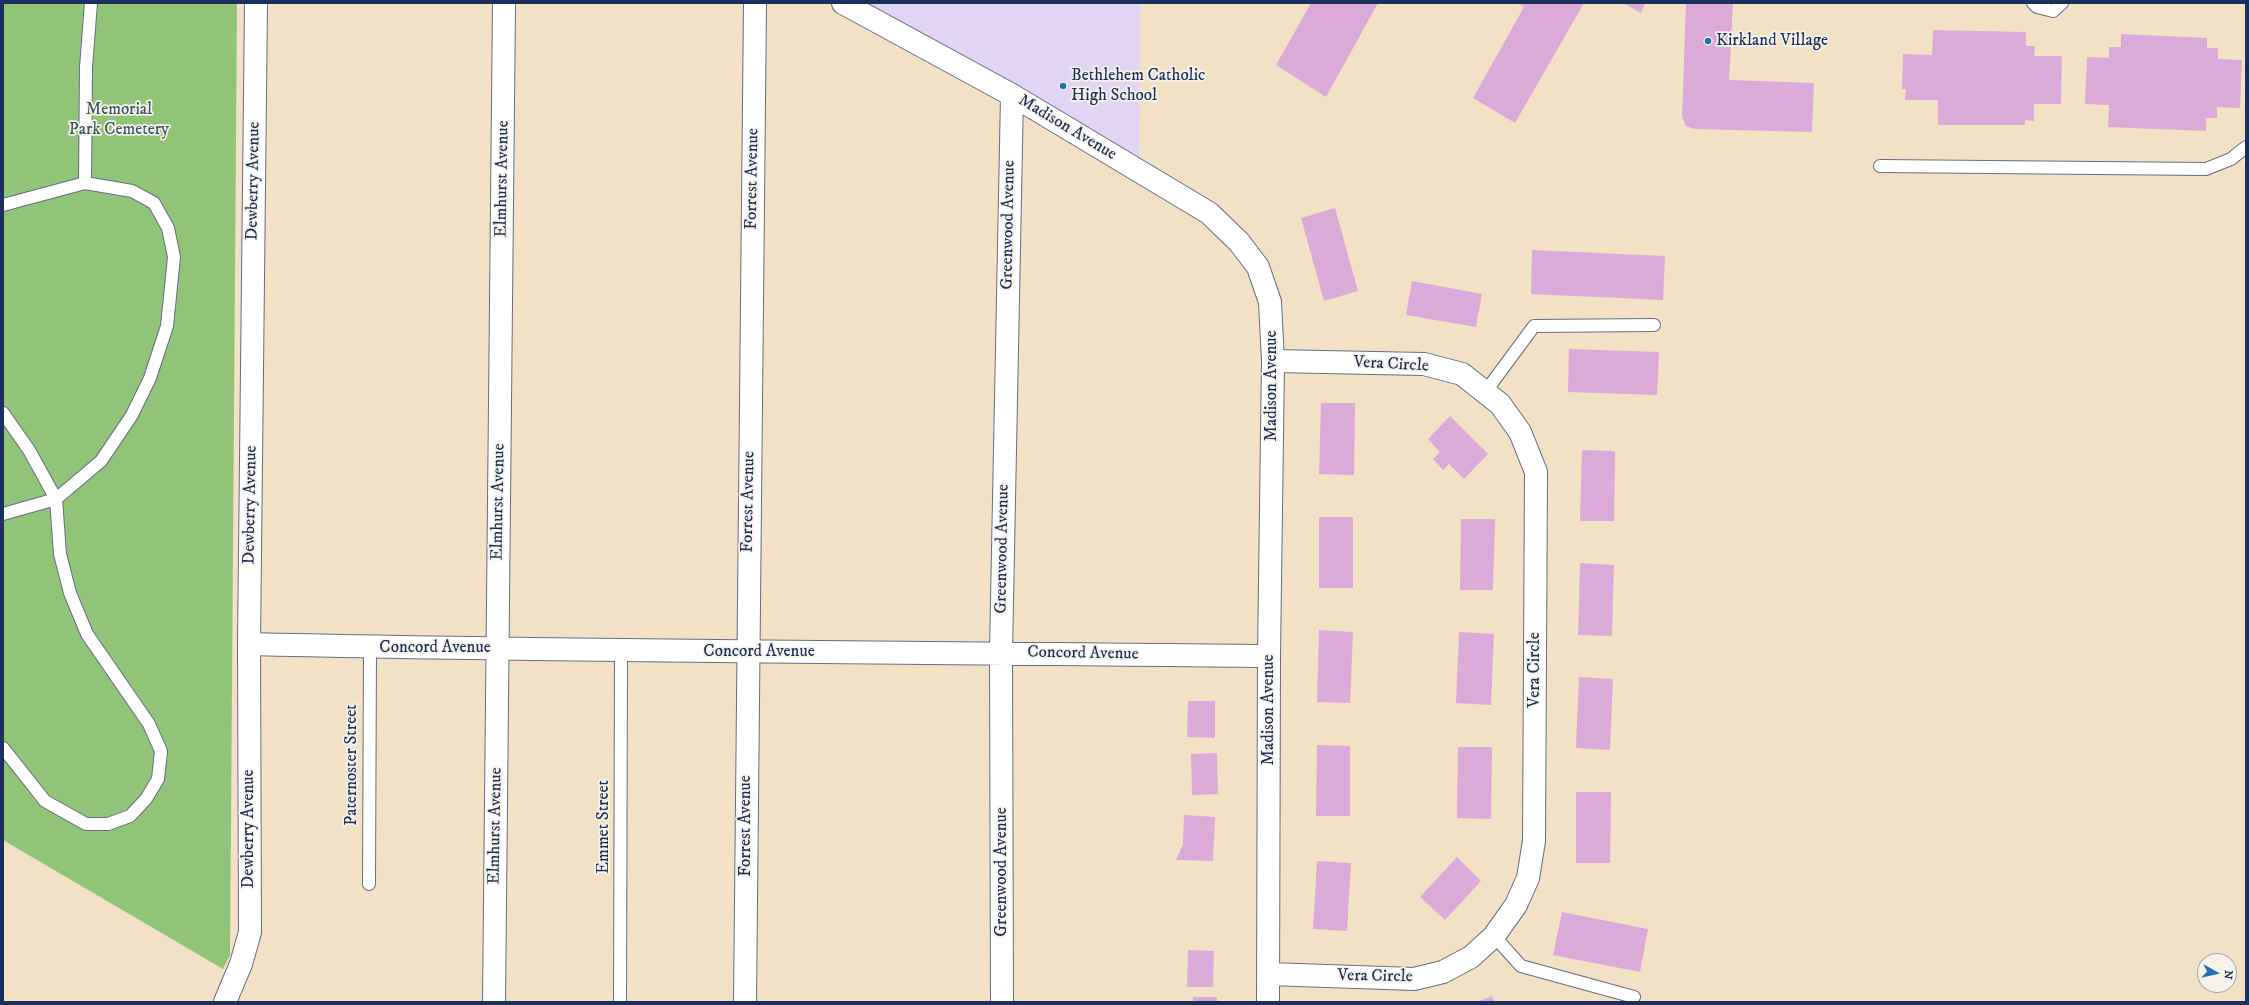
<!DOCTYPE html>
<style>
body{margin:0}
#map{position:relative;width:2249px;height:1005px;overflow:hidden;background:#f2e1c5;font-family:"IM FELL DW Pica",serif}
canvas{display:block}
.frame{position:absolute;inset:0;border:4px solid #1b2f5e;pointer-events:none}
.north{position:absolute;left:2197px;top:953px;width:40px;height:40px;box-sizing:border-box;background:#f7f3e8;border:1px solid #9fa5b1;border-radius:50%;rotate:98deg;font-size:11px;font-weight:700;line-height:16px;text-align:center;color:#1b2f5e}
.north::after{content:'';display:block;margin:auto;width:14px;height:18px;background:#1f6fb2;clip-path:polygon(50% 0,100% 100%,50% 72%,0 100%)}
</style>
<div id="map">
<canvas width="2249" height="1005"></canvas>
<div class="frame"></div>
<div class="north">N</div>
</div>
<script>
const ctx = document.querySelector('canvas').getContext('2d');
ctx.lineJoin = 'round';
function fill(path, color) {
  ctx.fillStyle = color;
  ctx.fill(path, 'evenodd');
}
function trace(path, color, width, dash) {
  ctx.strokeStyle = color;
  ctx.lineWidth = width;
  ctx.lineCap = dash ? 'butt' : 'round';
  ctx.setLineDash(dash || []);
  ctx.stroke(path);
}
function label(font, color, halo, rows, align = 'center') {
  ctx.font = font + ' "IM FELL DW Pica",serif';
  ctx.lineWidth = 3.5;
  ctx.setLineDash([]);
  ctx.textBaseline = 'middle';
  ctx.strokeStyle = halo;
  ctx.fillStyle = color;
  for (const [text, x, y, turn = 0] of rows) {
    ctx.save();
    ctx.translate(x, y);
    ctx.rotate((+turn || 0) * Math.PI / 180);
    ctx.textAlign = isNaN(turn) ? turn : align;
    if (halo) ctx.strokeText(text, 0, 0);
    ctx.fillText(text, 0, 0);
    ctx.restore();
  }
}
const built = new Path2D(`
 M 835,3 L 1140,3 L 1139,169 Z`);
const green = new Path2D(`
 M 3,3 L 237,3 L 230,955 L 223,969 L 3,840 Z`);
const building = new Path2D(`
 M 1311,3 L 1378,3 L 1326,97 L 1276,65 Z
 M 1518,3 L 1584,3 L 1515,123 L 1473,98 L 1524,7 Z
 M 1623,3 L 1645,3 L 1641,13 Z
 M 1686,3 L 1733,3 L 1729,80 L 1814,83 L 1812,132 L 1695,129 L 1686,126 L 1682,117 Z
 M 1933,30 L 2026,32 L 2026,46 L 2035,46 L 2034,56 L 2062,56 L 2061,104 L 2034,104 L 2034,121 L 2025,120 L 2025,125 L 1938,125 L 1938,100 L 1905,100 L 1906,89 L 1902,89 L 1903,54 L 1932,55 Z
 M 2121,34 L 2207,38 L 2207,48 L 2218,48 L 2218,59 L 2242,60 L 2240,108 L 2217,107 L 2217,118 L 2206,118 L 2206,131 L 2108,127 L 2109,105 L 2085,104 L 2087,57 L 2109,58 L 2109,47 L 2121,47 Z
 M 1335,208 L 1358,291 L 1324,301 L 1301,218 Z
 M 1532,250 L 1665,256 L 1663,300 L 1531,294 Z
 M 1412,281 L 1482,294 L 1476,327 L 1406,315 Z
 M 1569,349 L 1659,352 L 1657,395 L 1568,392 Z
 M 1321,403 L 1355,403 L 1354,475 L 1319,474 Z
 M 1450,416 L 1488,454 L 1464,479 L 1449,464 L 1443,470 L 1433,459 L 1440,452 L 1428,439 Z
 M 1582,450 L 1615,451 L 1614,521 L 1580,521 Z
 M 1319,517 L 1353,517 L 1353,588 L 1319,588 Z
 M 1461,519 L 1495,519 L 1493,590 L 1460,590 Z
 M 1580,563 L 1614,565 L 1612,636 L 1578,635 Z
 M 1319,630 L 1353,632 L 1350,703 L 1317,702 Z
 M 1459,632 L 1494,634 L 1491,705 L 1456,703 Z
 M 1579,677 L 1613,679 L 1610,750 L 1576,748 Z
 M 1188,701 L 1215,701 L 1215,738 L 1187,737 Z
 M 1317,745 L 1350,746 L 1350,816 L 1316,816 Z
 M 1458,747 L 1492,747 L 1491,819 L 1457,818 Z
 M 1217,753 L 1218,794 L 1192,795 L 1191,754 Z
 M 1576,792 L 1611,792 L 1610,863 L 1576,863 Z
 M 1184,815 L 1215,817 L 1213,861 L 1176,860 L 1183,844 Z
 M 1457,857 L 1481,881 L 1445,920 L 1420,897 Z
 M 1317,861 L 1351,863 L 1347,931 L 1313,929 Z
 M 1562,912 L 1648,929 L 1640,972 L 1553,955 Z
 M 1188,950 L 1214,951 L 1213,987 L 1187,987 Z
 M 1492,996 L 1494,1002 L 1477,1002 Z
 M 1193,997 L 1217,997 L 1217,1002 L 1193,1002 Z`);
const service = new Path2D(`
 M 2033,3 L 2037,7 L 2053,11 L 2062,3
 M 1880,166 L 2206,169 L 2231,159 L 2246,147
 M 3,205 L 85,183 L 86,67 L 91,3
 M 1486,391 L 1534,326 L 1654,325
 M 3,413 L 29,450 L 56,499 L 60,554 L 70,593 L 87,634 L 149,724 L 161,751 L 158,779 L 146,799 L 130,816 L 108,824 L 86,824 L 45,801 L 3,748
 M 3,514 L 56,499 L 101,461 L 132,415 L 150,378 L 167,326 L 174,257 L 168,228 L 154,203 L 132,191 L 85,183
 M 369,884 L 370,647
 M 1494,936 L 1521,966 L 1634,997
 M 620,1002 L 621,651`);
const minor = new Path2D(`
 M 843,3 L 1012,95 L 1209,213 L 1239,242 L 1258,267 L 1270,302 L 1273,361 L 1269,656 L 1268,1002
 M 249,644 C 589,652 929,652 1269,656
 M 1269,974 L 1414,979 L 1443,972 L 1471,957 L 1494,936 L 1516,905 L 1528,878 L 1534,841 L 1536,472 L 1520,432 L 1500,404 L 1462,374 L 1424,364 L 1273,361
 M 494,1002 L 504,3
 M 745,1002 L 755,3
 M 1002,1002 L 1001,652 L 1012,95`);
const tertiary = new Path2D(`
 M 225,1002 L 241,964 L 250,932 L 249,644 L 256,3`);
const markers = [
 [1708,41,4,"#1f6fb2"],
 [1063,86,4,"#1f6fb2"]
];
const poiNames = [
 ["Kirkland Village",1716,41],
 ["Bethlehem Catholic",1071,76],
 ["High School",1071,96]
];
const parkNames = [
 ["Memorial",119,110],
 ["Park Cemetery",119,130]
];
const streetNames = [
 ["Madison Avenue",1067,128,31],
 ["Elmhurst Avenue",503,179,-89],
 ["Forrest Avenue",753,179,-89],
 ["Dewberry Avenue",254,181,-89],
 ["Greenwood Avenue",1009,225,-89],
 ["Vera Circle",1391,365,3],
 ["Madison Avenue",1272,386,-90],
 ["Elmhurst Avenue",499,502,-89],
 ["Forrest Avenue",749,502,-89],
 ["Dewberry Avenue",251,505,-89],
 ["Greenwood Avenue",1003,549,-89],
 ["Concord Avenue",435,648],
 ["Concord Avenue",759,652],
 ["Concord Avenue",1083,654,1],
 ["Vera Circle",1535,670,-90],
 ["Madison Avenue",1269,710,-90],
 ["Paternoster Street",352,765,-90],
 ["Elmhurst Avenue",496,826,-89],
 ["Forrest Avenue",746,826,-90],
 ["Emmet Street",604,827,-90],
 ["Dewberry Avenue",249,829,-90],
 ["Greenwood Avenue",1002,872,-90],
 ["Vera Circle",1375,977,1]
];
fill(built, '#e1d4f4');
fill(green, '#90c577');
fill(building, '#dcaad8');
trace(service, '#666d82', 14);
trace(minor, '#666d82', 24);
trace(tertiary, '#666d82', 24);
trace(service, '#fff', 12);
trace(minor, '#fff', 22);
trace(tertiary, '#fff', 22);
for (const [x, y, r, color] of markers) {
  const dot = new Path2D();
  dot.arc(x, y, r, 0, 2 * Math.PI);
  ctx.fillStyle = color;
  ctx.fill(dot);
  trace(dot, '#f7f3e8', 1.5);
}
label('17px', '#1b2f5e', '#f7f3e8', poiNames, 'left');
label('17px', '#385464', '#f7f3e8', parkNames);
label('17px', '#1b2f5e', '#f7f3e8', streetNames);
</script>
